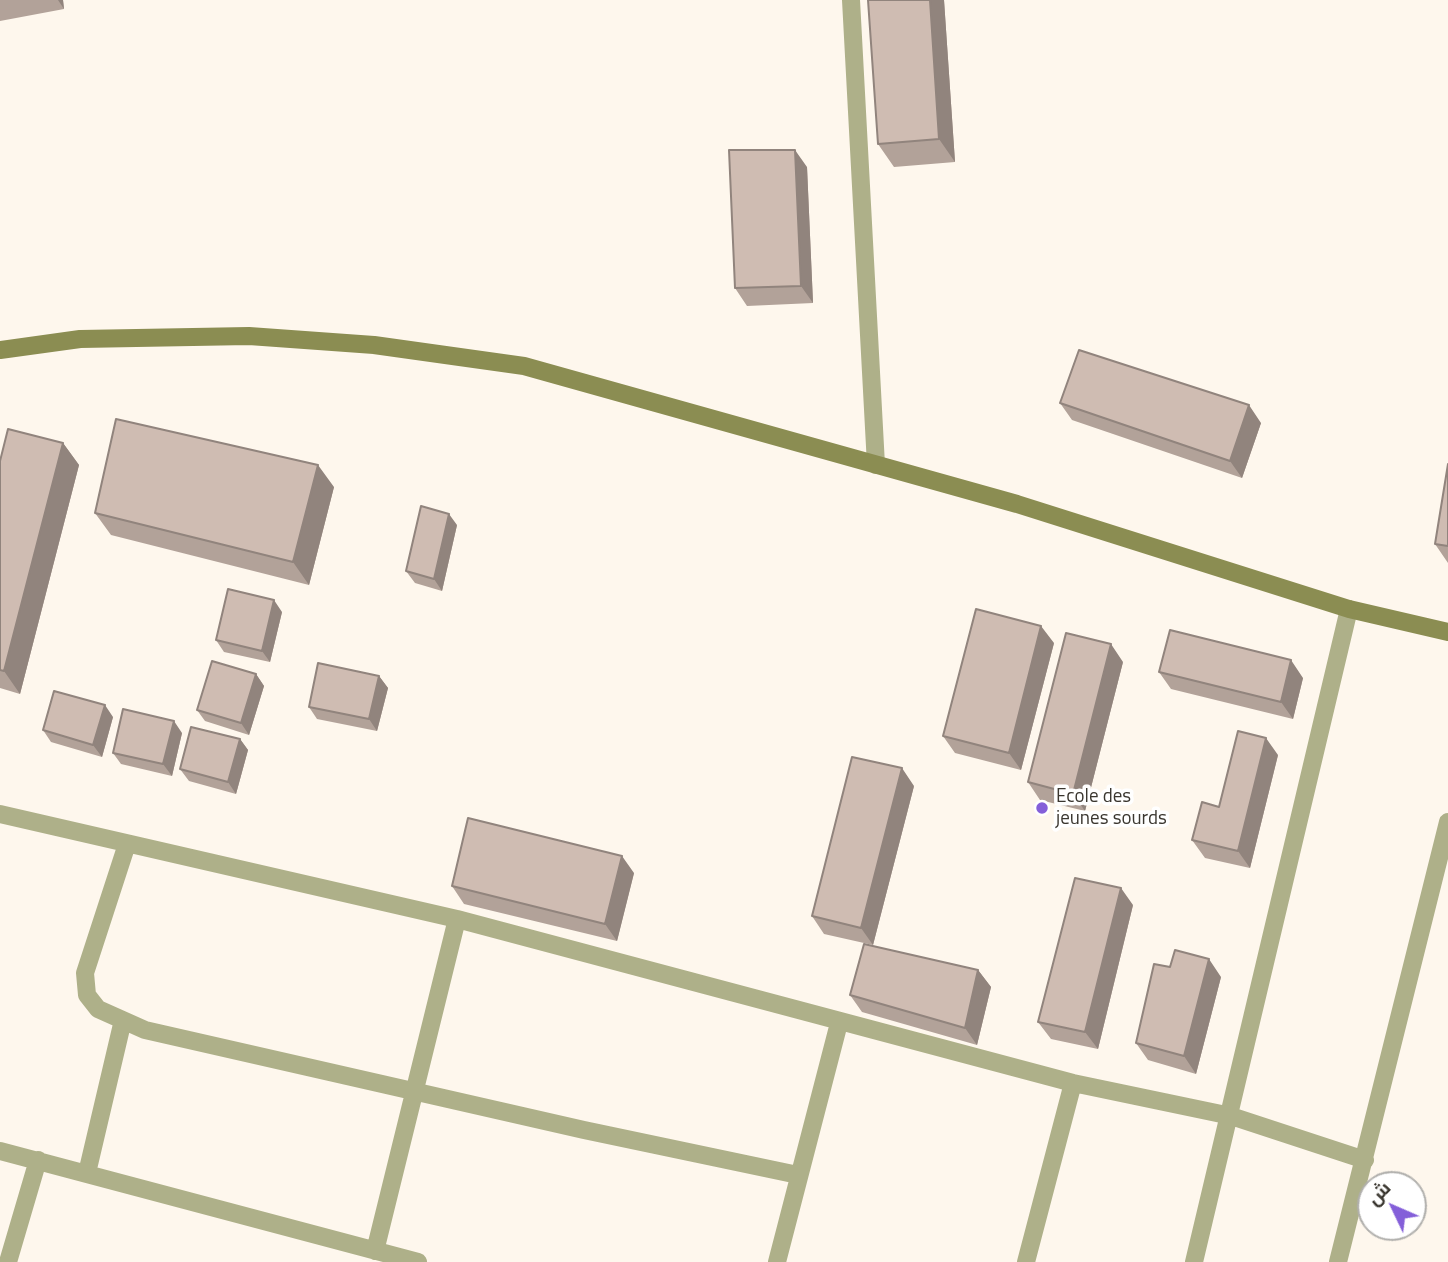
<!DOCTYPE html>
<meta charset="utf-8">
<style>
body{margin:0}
#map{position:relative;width:1448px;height:1262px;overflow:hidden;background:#fef7ed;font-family:"Titillium Web",Cairo,sans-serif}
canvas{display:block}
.north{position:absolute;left:1357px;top:1171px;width:70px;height:70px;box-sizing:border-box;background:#fff;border:2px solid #b0afac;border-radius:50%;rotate:314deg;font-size:19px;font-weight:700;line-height:28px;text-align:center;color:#3a362f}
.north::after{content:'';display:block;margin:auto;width:24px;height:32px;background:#845fd9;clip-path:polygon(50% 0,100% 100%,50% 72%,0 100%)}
</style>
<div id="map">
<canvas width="1448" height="1262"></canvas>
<div class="north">ش</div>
</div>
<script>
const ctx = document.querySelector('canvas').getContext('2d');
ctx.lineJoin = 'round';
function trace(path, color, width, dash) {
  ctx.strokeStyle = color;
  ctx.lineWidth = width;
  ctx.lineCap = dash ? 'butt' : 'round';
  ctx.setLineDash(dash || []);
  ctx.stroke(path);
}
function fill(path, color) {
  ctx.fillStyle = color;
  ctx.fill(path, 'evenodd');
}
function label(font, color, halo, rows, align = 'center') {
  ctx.font = font + ' "Titillium Web",sans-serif';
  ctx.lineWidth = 7;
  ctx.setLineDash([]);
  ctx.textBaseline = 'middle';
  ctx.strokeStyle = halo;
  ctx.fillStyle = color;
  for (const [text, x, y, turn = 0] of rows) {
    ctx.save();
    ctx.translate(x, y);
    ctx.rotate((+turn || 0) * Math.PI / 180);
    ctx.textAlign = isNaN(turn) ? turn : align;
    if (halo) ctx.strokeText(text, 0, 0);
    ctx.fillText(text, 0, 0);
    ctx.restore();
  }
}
const minor = new Path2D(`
 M 851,0 L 876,465
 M 0,814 L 457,919 L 1073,1083 L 1231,1116 L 1365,1160
 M 127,844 L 85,973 L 87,995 L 98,1009 L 145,1030 L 584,1130 L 798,1175
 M 0,1151 L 418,1262
 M 87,1173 L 123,1020
 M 375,1251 L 457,919
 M 8,1262 L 38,1160
 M 777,1262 L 839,1023
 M 1026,1262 L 1073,1083
 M 1194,1262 L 1349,609
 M 1338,1262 L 1448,822`);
const secondary = new Path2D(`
 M 0,350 L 80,339 L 249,336 L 374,345 L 524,366 L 1017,504 L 1349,609 L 1448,632`);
const wall = new Path2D(`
 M 0,0 L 63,0 L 64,9 L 0,21 Z
 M 868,0 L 944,0 L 955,162 L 894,167 L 878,144 Z
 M 807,167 L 813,303 L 747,306 L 735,288 Z
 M 1060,403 L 1261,423 L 1242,478 L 1072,420 Z
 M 63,443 L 79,465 L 20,694 L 0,688 L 0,461 Z
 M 1448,464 L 1448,563 L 1435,544 Z
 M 334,487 L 309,585 L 111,535 L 95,513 Z
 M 457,525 L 442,591 L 415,583 L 406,571 Z
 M 282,612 L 270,662 L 224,652 L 216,640 Z
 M 1054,643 L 1021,770 L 955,753 L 943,736 Z
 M 1123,662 L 1085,811 L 1040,800 L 1028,782 Z
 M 1159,672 L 1303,678 L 1293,719 L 1171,689 Z
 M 256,674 L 264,686 L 249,735 L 205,721 L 197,710 Z
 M 379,676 L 388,688 L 377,731 L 317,719 L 309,707 Z
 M 113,717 L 102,757 L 51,742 L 43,730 Z
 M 182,733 L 172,776 L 121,764 L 113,753 Z
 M 240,739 L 248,750 L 236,794 L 189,781 L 180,769 Z
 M 1278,755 L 1250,868 L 1205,858 L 1192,840 L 1219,807 Z
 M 914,786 L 873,945 L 824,934 L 812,916 Z
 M 634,873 L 617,941 L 464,904 L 452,886 Z
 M 1133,905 L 1098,1049 L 1051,1039 L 1038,1022 Z
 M 978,970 L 991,987 L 977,1045 L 862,1012 L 850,995 Z
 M 1221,977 L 1196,1074 L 1148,1060 L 1136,1043 Z`);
const shadedWall = new Path2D(`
 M 58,0 L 63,0 L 64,9 Z
 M 930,0 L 944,0 L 955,162 L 939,139 Z
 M 795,150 L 807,167 L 813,303 L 801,286 Z
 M 1249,405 L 1261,423 L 1242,478 L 1230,461 Z
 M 63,443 L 79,465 L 20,694 L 4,671 Z
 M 318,465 L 334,487 L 309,585 L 293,562 Z
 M 449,514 L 457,525 L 442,591 L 434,579 Z
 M 274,600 L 282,612 L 270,662 L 262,651 Z
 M 1041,626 L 1054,643 L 1021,770 L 1009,753 Z
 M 1111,644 L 1123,662 L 1085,811 L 1073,794 Z
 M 1291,660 L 1303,678 L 1293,719 L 1281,702 Z
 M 256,674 L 264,686 L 249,735 L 241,723 Z
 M 379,676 L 388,688 L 377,731 L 369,719 Z
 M 105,705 L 113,717 L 102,757 L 93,745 Z
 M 174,721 L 182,733 L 172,776 L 163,764 Z
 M 1266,738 L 1278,755 L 1250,868 L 1238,851 Z
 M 240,739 L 248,750 L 236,794 L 228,782 Z
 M 902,768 L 914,786 L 873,945 L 861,928 Z
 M 622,856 L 634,873 L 617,941 L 605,924 Z
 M 1121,888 L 1133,905 L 1098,1049 L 1085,1032 Z
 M 1209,959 L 1221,977 L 1196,1074 L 1184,1056 Z
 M 978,970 L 991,987 L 977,1045 L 965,1028 Z`);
const building = new Path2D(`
 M 868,0 L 930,0 L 939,139 L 878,144 Z
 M 729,150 L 795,150 L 801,286 L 735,288 Z
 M 1079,350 L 1249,405 L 1230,461 L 1060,403 Z
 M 116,419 L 318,465 L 293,562 L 95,513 Z
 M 8,429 L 63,443 L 4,671 L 0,670 L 0,461 Z
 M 1448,464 L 1448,546 L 1435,544 Z
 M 421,506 L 449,514 L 434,579 L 406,571 Z
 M 228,589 L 274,600 L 262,651 L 216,640 Z
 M 976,609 L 1041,626 L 1009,753 L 943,736 Z
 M 1170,630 L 1291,660 L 1281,702 L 1159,672 Z
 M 1066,633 L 1111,644 L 1073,794 L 1028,782 Z
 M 212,661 L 256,674 L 241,723 L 197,710 Z
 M 318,663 L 379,676 L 369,719 L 309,707 Z
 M 54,691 L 105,705 L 93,745 L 43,730 Z
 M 123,709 L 174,721 L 163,764 L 113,753 Z
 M 191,727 L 240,739 L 228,782 L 180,769 Z
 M 1238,731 L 1266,738 L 1238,851 L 1192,840 L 1202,802 L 1219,807 Z
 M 852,757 L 902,768 L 861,928 L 812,916 Z
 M 468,818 L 622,856 L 605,924 L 452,886 Z
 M 1075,878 L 1121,888 L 1085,1032 L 1038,1022 Z
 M 864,944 L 978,970 L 965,1028 L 850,995 Z
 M 1175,950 L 1209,959 L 1184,1056 L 1136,1043 L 1154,964 L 1170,967 Z`);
const markers = [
 [1042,808,7,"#845fd9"]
];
const poiNames = [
 ["Ecole des",1056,797],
 ["jeunes sourds",1056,819]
];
trace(minor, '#aeb089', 18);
trace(secondary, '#8b8d52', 18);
fill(wall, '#b2a299');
fill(shadedWall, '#91847d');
fill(building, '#cfbcb2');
trace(building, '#91847d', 2);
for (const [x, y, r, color] of markers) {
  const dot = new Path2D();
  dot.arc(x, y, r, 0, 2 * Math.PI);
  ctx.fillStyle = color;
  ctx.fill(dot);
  trace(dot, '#fff', 2.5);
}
label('19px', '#3a362f', '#fff', poiNames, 'left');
</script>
